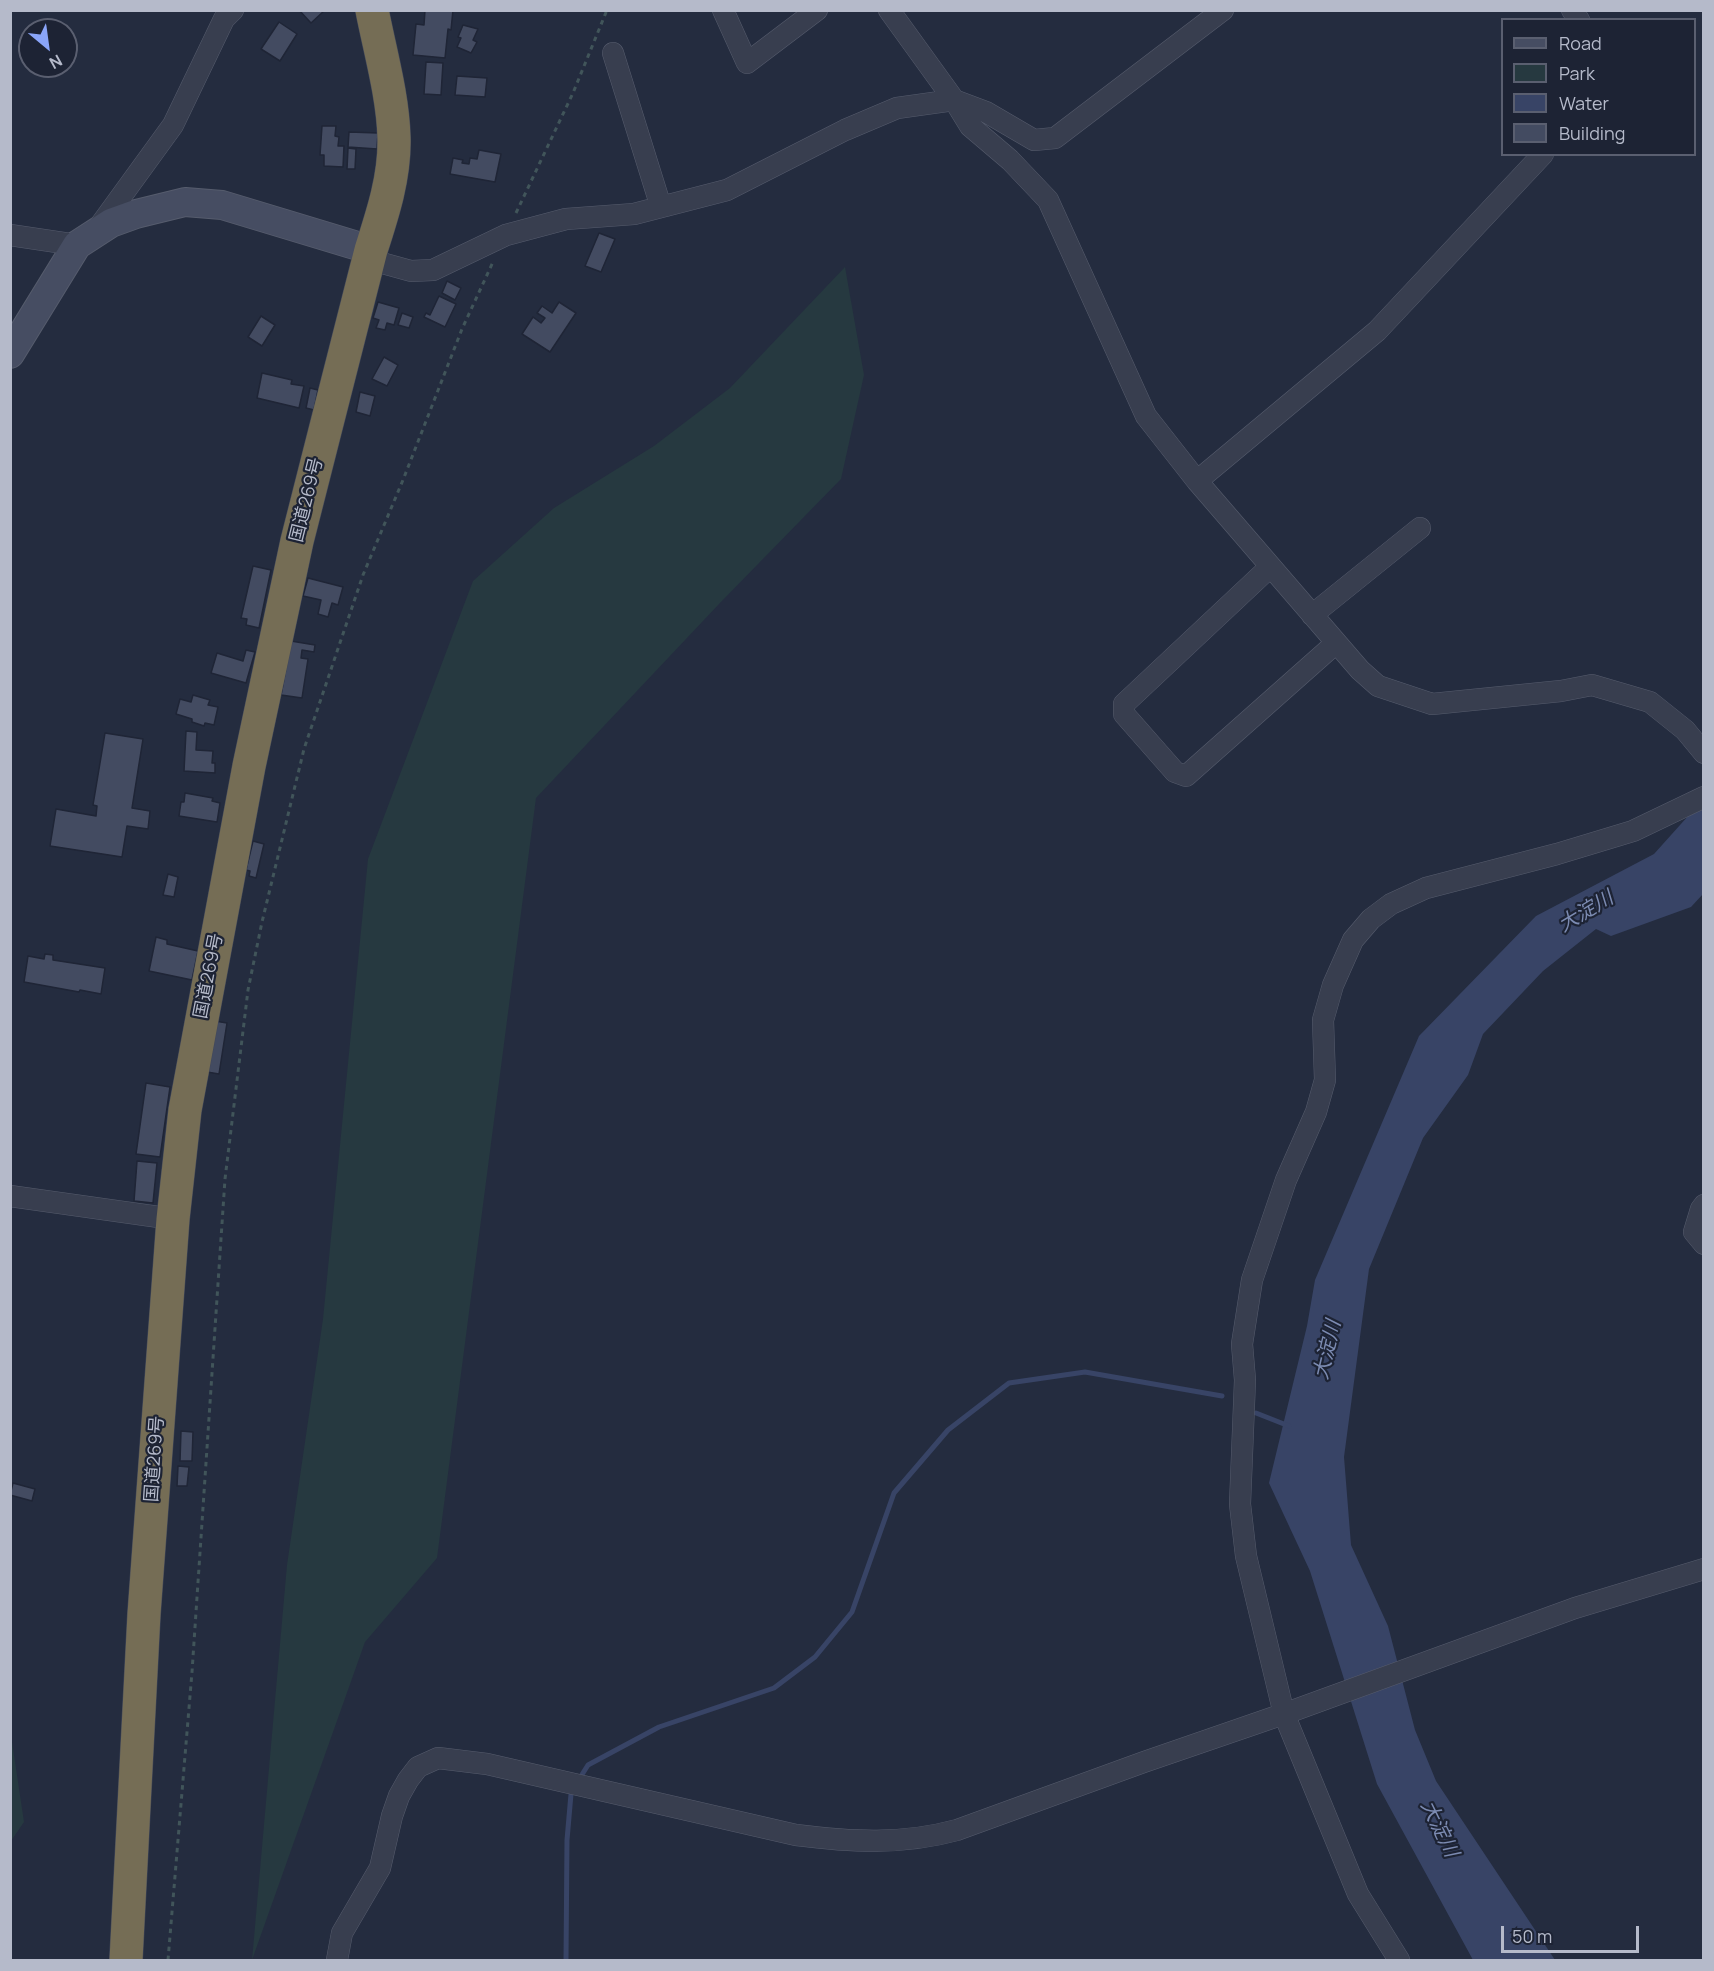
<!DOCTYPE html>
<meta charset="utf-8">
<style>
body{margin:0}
#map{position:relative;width:1714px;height:1971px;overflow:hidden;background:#242c3f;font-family:Manrope,sans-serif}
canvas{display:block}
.frame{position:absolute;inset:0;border:12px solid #b5baca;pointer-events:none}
.legend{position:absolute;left:1501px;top:18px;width:195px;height:138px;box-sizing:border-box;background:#1d2334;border:2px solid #5a5f70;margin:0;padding:8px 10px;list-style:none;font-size:18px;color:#b5baca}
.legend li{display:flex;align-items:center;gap:12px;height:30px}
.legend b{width:30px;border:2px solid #5a5f70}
.north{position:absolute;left:18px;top:18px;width:60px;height:60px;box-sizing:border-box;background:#1d2334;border:2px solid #5a5f70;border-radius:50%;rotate:151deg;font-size:16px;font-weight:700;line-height:24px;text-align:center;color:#b5baca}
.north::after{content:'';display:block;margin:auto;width:21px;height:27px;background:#8aa5f9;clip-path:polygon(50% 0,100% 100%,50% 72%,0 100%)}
.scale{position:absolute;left:1501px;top:1926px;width:138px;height:27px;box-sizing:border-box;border:3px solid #b5baca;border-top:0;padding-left:8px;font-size:18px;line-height:21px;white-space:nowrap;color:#b5baca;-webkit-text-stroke:4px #1d2334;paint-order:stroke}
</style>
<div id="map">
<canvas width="1714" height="1971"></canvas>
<div class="frame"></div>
<ul class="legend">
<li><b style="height:8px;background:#464d62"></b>Road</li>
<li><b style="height:16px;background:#263940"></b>Park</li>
<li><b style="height:16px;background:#384466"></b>Water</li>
<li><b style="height:16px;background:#434b61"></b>Building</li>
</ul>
<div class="north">N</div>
<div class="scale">50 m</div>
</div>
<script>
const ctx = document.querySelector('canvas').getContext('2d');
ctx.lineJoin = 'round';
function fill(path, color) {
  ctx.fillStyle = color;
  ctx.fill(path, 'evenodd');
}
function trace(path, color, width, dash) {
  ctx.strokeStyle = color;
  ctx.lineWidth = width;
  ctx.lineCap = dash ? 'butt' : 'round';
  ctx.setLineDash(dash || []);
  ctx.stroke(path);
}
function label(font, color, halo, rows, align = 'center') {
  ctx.font = font + ' Manrope,"Noto Sans JP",sans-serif';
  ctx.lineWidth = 4.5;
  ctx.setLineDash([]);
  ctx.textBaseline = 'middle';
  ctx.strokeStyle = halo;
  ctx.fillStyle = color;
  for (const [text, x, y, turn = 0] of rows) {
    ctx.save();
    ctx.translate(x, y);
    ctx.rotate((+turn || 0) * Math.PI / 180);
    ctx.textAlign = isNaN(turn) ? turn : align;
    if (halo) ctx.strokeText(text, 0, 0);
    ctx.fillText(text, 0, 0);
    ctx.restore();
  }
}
const green = new Path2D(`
 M 845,267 L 864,375 L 841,479 L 719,604 L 536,798 L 437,1558 L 365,1642 L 252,1960 L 287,1565 L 323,1319 L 368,859 L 473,581 L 554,508 L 654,446 L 730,388 Z
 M 11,1735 L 24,1822 L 11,1841 L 10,1841 Z`);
const water = new Path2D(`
 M 1703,808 L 1703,894 L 1691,907 L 1611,936 L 1596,929 L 1543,971 L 1483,1034 L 1468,1075 L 1423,1138 L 1369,1269 L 1344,1457 L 1351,1545 L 1388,1626 L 1415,1730 L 1436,1781 L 1555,1960 L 1473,1960 L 1377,1784 L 1310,1571 L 1269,1483 L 1307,1326 L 1315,1280 L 1419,1036 L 1536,916 L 1654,854 L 1689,815 Z`);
const stream = new Path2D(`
 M 1256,1413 L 1289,1426
 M 578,1781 L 588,1765 L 659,1727 L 774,1688 L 815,1657 L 852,1612 L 894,1493 L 948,1430 L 1009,1383 L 1085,1372 L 1222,1396
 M 566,1960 L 567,1840 L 571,1794 L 574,1789`);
const building = new Path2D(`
 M 299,10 L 325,10 L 311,23 Z
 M 425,10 L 453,10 L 451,30 L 448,29 L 445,58 L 413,55 L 416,24 L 424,25 Z
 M 279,22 L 297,34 L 280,61 L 261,49 Z
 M 463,25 L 478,29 L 473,40 L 477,42 L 471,53 L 457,47 L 461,38 L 458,37 Z
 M 426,62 L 443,63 L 441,95 L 424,94 Z
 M 457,76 L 487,78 L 485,97 L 455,95 Z
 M 322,126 L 336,126 L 335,136 L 339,137 L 338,146 L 344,146 L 343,167 L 324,166 L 324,155 L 320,155 Z
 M 349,132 L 378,133 L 377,149 L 348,147 Z
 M 348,148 L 356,149 L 355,169 L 347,169 Z
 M 479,150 L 501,154 L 495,182 L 450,174 L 453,158 L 463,160 L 462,163 L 469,164 L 470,158 L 477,159 Z
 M 599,233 L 615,239 L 601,272 L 585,266 Z
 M 447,281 L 461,288 L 455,300 L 442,293 Z
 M 439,296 L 456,304 L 445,327 L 424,317 L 426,313 L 430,315 Z
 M 378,302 L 399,308 L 394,325 L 387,323 L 385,330 L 376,328 L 379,320 L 373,318 Z
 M 559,302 L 576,313 L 550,352 L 522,334 L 533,317 L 541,323 L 545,318 L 537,313 L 542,306 L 552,313 Z
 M 402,313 L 413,317 L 409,328 L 398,325 Z
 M 261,316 L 275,325 L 262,346 L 248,337 Z
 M 384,357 L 398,365 L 387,386 L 372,379 Z
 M 262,373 L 292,380 L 291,384 L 304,386 L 299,408 L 257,398 Z
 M 310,388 L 318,390 L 314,410 L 306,408 Z
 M 360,392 L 375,396 L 370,416 L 356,412 Z
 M 253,566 L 271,570 L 259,628 L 246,625 L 247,619 L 241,618 Z
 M 308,578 L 343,587 L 338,605 L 332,603 L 328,617 L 318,614 L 321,600 L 303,596 Z
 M 291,641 L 315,645 L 314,652 L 302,650 L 301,658 L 308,659 L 302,698 L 281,695 Z
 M 246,650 L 255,652 L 246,683 L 211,673 L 217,653 L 243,661 Z
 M 193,695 L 210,700 L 208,705 L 218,707 L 214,725 L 205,723 L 204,726 L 192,722 L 192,719 L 176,714 L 180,699 L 191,702 Z
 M 186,731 L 197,732 L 196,750 L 213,751 L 212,763 L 215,763 L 215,773 L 184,771 Z
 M 105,733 L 143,739 L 132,808 L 150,811 L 148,829 L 127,826 L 122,857 L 50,846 L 56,809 L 96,816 L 97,806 L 93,805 Z
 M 185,793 L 213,798 L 212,801 L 220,803 L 217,822 L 179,816 L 181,802 L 184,802 Z
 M 253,841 L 264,844 L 256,878 L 249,876 L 250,871 L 246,870 Z
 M 168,874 L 178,877 L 174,897 L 163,895 Z
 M 156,937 L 167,940 L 167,944 L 198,951 L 192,980 L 149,971 Z
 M 45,954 L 53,955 L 53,960 L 105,968 L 101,994 L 80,990 L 79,992 L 24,982 L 28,956 L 44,959 Z
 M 215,1021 L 227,1023 L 219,1074 L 207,1072 Z
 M 146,1083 L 170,1087 L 160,1157 L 136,1154 Z
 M 137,1161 L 157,1163 L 153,1203 L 134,1201 Z
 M 181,1431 L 193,1432 L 192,1461 L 180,1461 Z
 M 178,1466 L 189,1467 L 187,1486 L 177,1486 Z
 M 13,1483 L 35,1489 L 32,1501 L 10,1495 Z`);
const path = new Path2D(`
 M 516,213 L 573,93 L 607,10
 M 168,1960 L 192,1672 L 225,1179 L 248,990 L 262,922 L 304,749 L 363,575 L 403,480 L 462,329 L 493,262`);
const street = new Path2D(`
 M 723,10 L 747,63 L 817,10
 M 889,10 L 954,100 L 970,126 L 1010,160 L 1048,200 L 1146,416 L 1197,481 L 1360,670 L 1378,686 L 1432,704 L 1561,691 L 1592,685 L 1650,702 L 1685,730 L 1704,753
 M 1572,10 L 1579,20
 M 613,53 L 661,207
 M 96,231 L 173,125 L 224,19 L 233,10
 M 10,235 L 77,245
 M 371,250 L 382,263 L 411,271 L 433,270 L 506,235 L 566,219 L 634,214 L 727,190 L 845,130 L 897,108 L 954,100 L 986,112 L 1034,140 L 1055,138 L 1223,10
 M 1197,481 L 1377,331 L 1543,154
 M 1270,567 L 1124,704 L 1124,714 L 1175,772 L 1186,776 L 1336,643
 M 1312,615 L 1420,528
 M 10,1196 L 173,1219
 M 1704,1205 L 1701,1209 L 1694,1232 L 1704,1244
 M 337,1960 L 342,1933 L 380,1868 L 392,1816 L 399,1796 L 408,1780 L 418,1767 L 438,1758 L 487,1764 L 796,1835 C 852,1842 902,1845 957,1830 L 1144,1762 L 1295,1710 L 1575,1608 L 1704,1569
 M 1399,1960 L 1358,1894 L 1284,1714 L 1246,1556 L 1240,1504 L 1245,1380 L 1242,1344 L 1252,1280 L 1286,1180 L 1316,1112 L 1325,1080 L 1323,1020 L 1333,985 L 1353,940 L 1371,919 L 1391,904 L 1426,888 L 1557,854 L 1633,831 L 1704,797`);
const secondary = new Path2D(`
 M 10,354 L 77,245 L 111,223 L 136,214 L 185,202 L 222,205 L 371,250`);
const highway = new Path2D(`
 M 126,1960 L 144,1614 L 173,1219 L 185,1110 L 249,766 L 297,541 L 371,250 C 383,213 395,176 394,138 C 393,96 380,51 372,10`);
const streetNames = [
 ["国道269号",307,500,-76],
 ["国道269号",209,976,-79],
 ["国道269号",155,1459,-86]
];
const waterNames = [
 ["大淀川",1586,912,-31],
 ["大淀川",1328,1350,-77],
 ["大淀川",1439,1829,64]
];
fill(green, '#263940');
fill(water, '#384466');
trace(stream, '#384466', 5);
fill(building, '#434b61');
trace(building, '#1f2536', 1.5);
trace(street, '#565c6d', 22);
trace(secondary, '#565c6d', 30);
trace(highway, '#43495a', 34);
trace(path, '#41555a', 3, [4.5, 4.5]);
trace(street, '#383e4f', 21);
trace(secondary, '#464d62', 28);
trace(highway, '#756d55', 33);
label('18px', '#b5baca', '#1d2334', streetNames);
label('italic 20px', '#7c8bb2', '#1d2334', waterNames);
</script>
